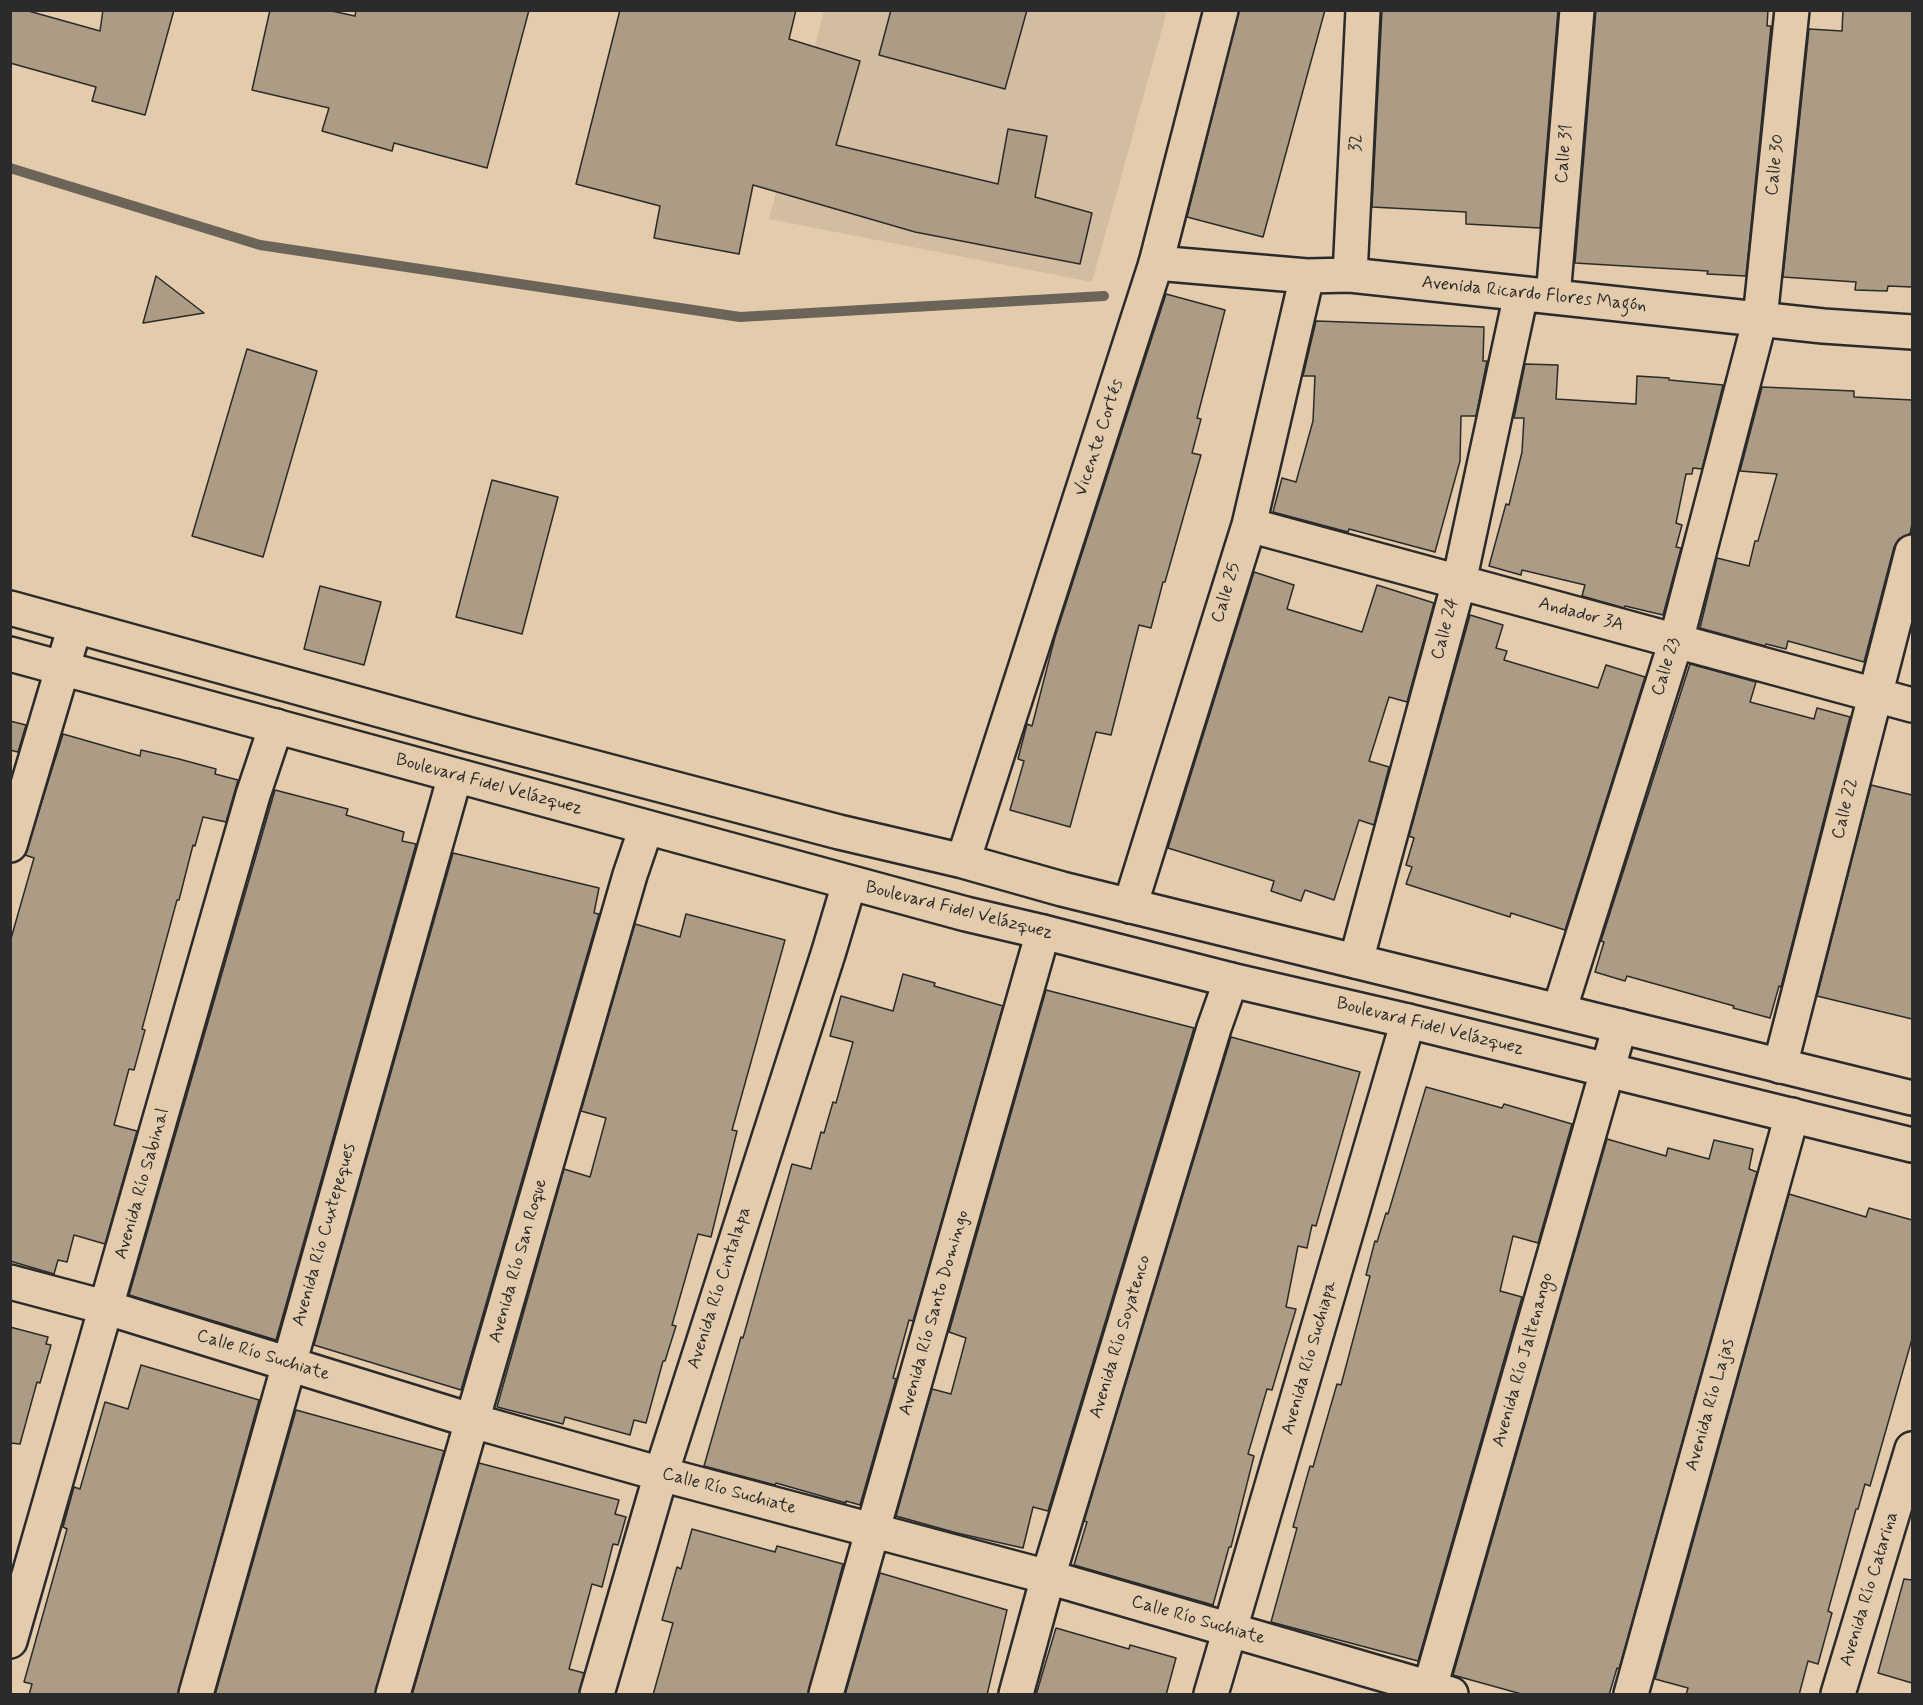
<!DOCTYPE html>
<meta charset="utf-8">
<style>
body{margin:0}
#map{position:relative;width:1923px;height:1705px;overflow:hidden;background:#e3cbab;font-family:Mynerve,sans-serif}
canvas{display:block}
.frame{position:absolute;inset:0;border:12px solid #2b2b2b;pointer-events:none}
</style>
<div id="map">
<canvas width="1923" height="1705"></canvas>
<div class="frame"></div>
</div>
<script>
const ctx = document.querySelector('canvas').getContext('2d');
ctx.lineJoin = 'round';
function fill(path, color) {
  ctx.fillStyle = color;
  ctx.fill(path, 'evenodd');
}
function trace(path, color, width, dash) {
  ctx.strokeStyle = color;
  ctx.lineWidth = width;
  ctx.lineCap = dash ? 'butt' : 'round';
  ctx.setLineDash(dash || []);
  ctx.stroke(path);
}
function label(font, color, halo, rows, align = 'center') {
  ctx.font = font + ' Mynerve,sans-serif';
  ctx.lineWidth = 4.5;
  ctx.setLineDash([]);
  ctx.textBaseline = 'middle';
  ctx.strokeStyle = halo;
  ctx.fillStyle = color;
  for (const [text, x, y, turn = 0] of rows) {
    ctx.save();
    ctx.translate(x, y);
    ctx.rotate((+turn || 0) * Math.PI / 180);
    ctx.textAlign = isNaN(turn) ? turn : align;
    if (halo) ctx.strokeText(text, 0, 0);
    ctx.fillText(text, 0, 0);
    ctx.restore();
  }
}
const built = new Path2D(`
 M 824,11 L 1167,11 L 1092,282 L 769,219 Z`);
const stream = new Path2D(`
 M 10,168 L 260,245 L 740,317 L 1104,296`);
const building = new Path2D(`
 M 10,10 L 25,10 L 100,31 L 103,10 L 174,10 L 145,115 L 92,101 L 96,87 L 10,63 Z
 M 270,10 L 327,10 L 355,16 L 356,10 L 529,10 L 487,168 L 394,143 L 392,151 L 322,131 L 329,108 L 252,90 Z
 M 620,10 L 796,10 L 789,39 L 860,61 L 836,145 L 998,184 L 1008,129 L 1047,136 L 1035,197 L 1092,213 L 1080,264 L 915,232 L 753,185 L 739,254 L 654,238 L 660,206 L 576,184 Z
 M 891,10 L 1027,10 L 1005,89 L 879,55 Z
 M 1239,10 L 1325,10 L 1263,237 L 1187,217 Z
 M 1382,10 L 1558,10 L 1540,228 L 1466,224 L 1466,212 L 1372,207 Z
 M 1596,10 L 1768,10 L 1767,26 L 1771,26 L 1746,276 L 1707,274 L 1708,271 L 1575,263 Z
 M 1843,10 L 1912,10 L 1912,287 L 1888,286 L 1887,291 L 1855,290 L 1856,282 L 1783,277 L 1809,29 L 1842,31 Z
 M 156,276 L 204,313 L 143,323 Z
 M 1166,294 L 1225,310 L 1197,418 L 1201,419 L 1192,453 L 1201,455 L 1165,582 L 1163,582 L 1151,628 L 1139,625 L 1111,735 L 1096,732 L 1070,827 L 1010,810 L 1024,761 L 1018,759 L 1027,724 L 1032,726 L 1055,637 Z
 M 1316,321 L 1484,327 L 1483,361 L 1487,361 L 1476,416 L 1461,416 L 1460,461 L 1435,552 L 1349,529 L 1348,532 L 1273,512 L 1282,478 L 1296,482 L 1313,421 L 1315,376 L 1303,376 Z
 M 247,349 L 317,371 L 263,557 L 192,536 Z
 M 1525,364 L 1558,365 L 1556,399 L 1636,404 L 1637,376 L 1669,378 L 1669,380 L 1723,385 L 1702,469 L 1693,468 L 1692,474 L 1686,474 L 1676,523 L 1682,525 L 1676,547 L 1681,548 L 1663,615 L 1625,606 L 1624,608 L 1582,596 L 1585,585 L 1522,570 L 1521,575 L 1489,566 L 1506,504 L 1509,505 L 1522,452 L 1524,418 L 1514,418 Z
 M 1762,387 L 1854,391 L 1854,397 L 1912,400 L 1912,524 L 1910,534 L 1899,539 L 1894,547 L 1864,662 L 1788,641 L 1786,649 L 1766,644 L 1765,646 L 1700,628 L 1717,558 L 1749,566 L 1755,541 L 1758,541 L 1777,474 L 1740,471 Z
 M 492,480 L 558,497 L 522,634 L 456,617 Z
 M 1254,572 L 1294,585 L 1287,609 L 1362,632 L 1377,585 L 1434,603 L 1407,702 L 1389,697 L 1369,761 L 1389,767 L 1374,825 L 1359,820 L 1334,900 L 1305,890 L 1301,901 L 1271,891 L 1274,881 L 1168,848 Z
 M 320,586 L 381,602 L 364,665 L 304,649 Z
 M 1470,615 L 1503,625 L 1496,648 L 1507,651 L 1504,660 L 1598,688 L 1606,665 L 1645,677 L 1565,930 L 1511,913 L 1510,917 L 1406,884 L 1412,867 L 1406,865 L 1414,838 L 1409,836 Z
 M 1690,664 L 1756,682 L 1750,702 L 1814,719 L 1817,708 L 1850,717 L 1781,987 L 1779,986 L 1770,1018 L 1733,1008 L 1734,1006 L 1627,976 L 1625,981 L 1595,972 L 1604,942 L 1601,941 Z
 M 10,721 L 26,725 L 18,752 L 10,750 Z
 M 63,734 L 140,756 L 141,750 L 179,759 L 216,769 L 215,774 L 238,780 L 226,822 L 203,817 L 195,846 L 193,845 L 179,900 L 177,900 L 142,1029 L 145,1030 L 134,1070 L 129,1069 L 114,1125 L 137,1131 L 105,1244 L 74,1235 L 67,1262 L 58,1260 L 54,1274 L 10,1261 L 10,942 L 34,858 L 25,855 Z
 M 1871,785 L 1912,795 L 1912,1019 L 1817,996 Z
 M 275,790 L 348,809 L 346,815 L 404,832 L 402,841 L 416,844 L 276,1340 L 129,1295 Z
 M 453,853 L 599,888 L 594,913 L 599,914 L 461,1390 L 314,1345 Z
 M 686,914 L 785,940 L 732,1130 L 737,1131 L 711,1237 L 698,1234 L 672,1325 L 676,1326 L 665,1361 L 663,1361 L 646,1423 L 634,1420 L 630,1435 L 565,1417 L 563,1424 L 497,1407 L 564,1169 L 590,1177 L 606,1118 L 581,1111 L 635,924 L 680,937 Z
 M 903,974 L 935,983 L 934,986 L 1003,1006 L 913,1321 L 909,1320 L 893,1378 L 896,1379 L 860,1505 L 846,1501 L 846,1503 L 776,1483 L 775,1485 L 704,1466 L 741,1337 L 743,1338 L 792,1164 L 811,1169 L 821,1132 L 824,1133 L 833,1102 L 836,1103 L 853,1042 L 830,1036 L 841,996 L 893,1011 Z
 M 1046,990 L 1194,1028 L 1048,1511 L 1033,1507 L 1023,1548 L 957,1533 L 896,1516 L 932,1389 L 951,1394 L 966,1338 L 949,1332 Z
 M 1231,1037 L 1360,1072 L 1316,1226 L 1312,1225 L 1307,1248 L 1298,1246 L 1286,1307 L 1296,1309 L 1272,1390 L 1267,1389 L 1248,1454 L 1254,1456 L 1231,1547 L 1229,1547 L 1213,1605 L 1074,1565 L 1087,1522 L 1084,1521 Z
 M 1426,1087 L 1502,1108 L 1504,1104 L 1572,1124 L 1538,1243 L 1513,1236 L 1500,1291 L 1522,1297 L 1418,1661 L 1271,1622 L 1297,1528 L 1293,1527 L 1310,1466 L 1313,1467 L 1337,1384 L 1341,1385 L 1370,1276 L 1366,1275 L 1375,1241 L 1377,1242 L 1386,1213 L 1388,1214 Z
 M 1607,1139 L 1666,1156 L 1668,1148 L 1709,1159 L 1714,1140 L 1753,1149 L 1749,1169 L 1757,1172 L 1619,1669 L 1617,1668 L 1609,1695 L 1525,1695 L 1453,1675 Z
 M 1789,1194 L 1866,1217 L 1869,1208 L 1912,1220 L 1912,1339 L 1870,1486 L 1865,1484 L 1858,1509 L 1856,1509 L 1828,1611 L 1832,1613 L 1818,1664 L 1808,1661 L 1799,1695 L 1686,1695 L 1688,1688 L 1655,1679 Z
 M 10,1327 L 48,1337 L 46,1344 L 51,1345 L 40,1383 L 37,1382 L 20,1444 L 10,1443 Z
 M 141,1365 L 259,1400 L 178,1695 L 29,1695 L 32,1684 L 24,1682 L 67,1529 L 63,1527 L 74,1487 L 80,1489 L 105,1402 L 128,1409 Z
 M 296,1410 L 444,1451 L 375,1695 L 215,1695 Z
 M 479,1463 L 619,1500 L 615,1514 L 626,1517 L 618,1545 L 613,1544 L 602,1587 L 592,1584 L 569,1669 L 584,1673 L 579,1695 L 412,1695 Z
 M 692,1529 L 775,1552 L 777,1546 L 843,1564 L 808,1695 L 653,1695 L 673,1623 L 662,1620 L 677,1567 L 681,1569 Z
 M 880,1573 L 1007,1610 L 987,1695 L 845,1695 Z
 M 1904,1579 L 1912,1580 L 1912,1683 L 1878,1673 Z
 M 1056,1628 L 1129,1649 L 1130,1645 L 1176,1658 L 1166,1695 L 1036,1695 Z`);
const street = new Path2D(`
 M 1156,263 L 1307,276 L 1350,275 L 1823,326 L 1912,332
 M 1350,275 L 1363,10
 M 1553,297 L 1577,10
 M 1249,525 L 1912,705
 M 10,845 L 75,626
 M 1130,906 L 1249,525 L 1307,276
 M 1356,961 L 1459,582 L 1521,294
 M 1559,1011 L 1676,641 L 1760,319 L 1792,10
 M 1780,1066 L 1912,552
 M 10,1282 L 108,1308 L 473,1421 L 661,1474 L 1048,1577 L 1451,1694
 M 10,1641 L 253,795 L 276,726
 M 196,1694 L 455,776
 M 393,1694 L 630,875 L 646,828
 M 597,1694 L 661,1474 L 829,951 L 849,884
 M 826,1694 L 1043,932
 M 1016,1694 L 1048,1577 L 1214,1028 L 1231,980
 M 1211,1694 L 1408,1021
 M 1428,1694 L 1620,1026
 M 1631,1694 L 1792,1115
 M 1838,1694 L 1912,1449`);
const secondary = new Path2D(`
 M 10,608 L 467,734 L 839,832 L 963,861 L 1062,889 L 1912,1098
 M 10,654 L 966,914 L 1043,932 L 1231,980 L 1408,1021 L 1912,1145
 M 963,861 L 1156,263 L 1221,10`);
const streetNames = [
 ["32",1357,143,-87],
 ["Calle 31",1565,154,-85],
 ["Calle 30",1776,165,-84],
 ["Avenida Ricardo Flores Magón",1534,295,6],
 ["Vicente Cortés",1100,438,-72],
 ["Calle 25",1227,593,-73],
 ["Andador 3A",1581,615,15],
 ["Calle 24",1446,629,-75],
 ["Calle 23",1667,667,-73],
 ["Boulevard Fidel Velázquez",489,785,15],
 ["Calle 22",1846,809,-76],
 ["Boulevard Fidel Velázquez",959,911,14],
 ["Boulevard Fidel Velázquez",1430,1027,14],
 ["Avenida Río Sabinal",143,1184,-74],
 ["Avenida Río Cuxtepeques",325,1235,-74],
 ["Avenida Río San Roque",519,1261,-74],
 ["Avenida Río Cintalapa",720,1288,-72],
 ["Avenida Río Santo Domingo",935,1313,-74],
 ["Avenida Río Soyatenco",1121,1337,-73],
 ["Calle Río Suchiate",263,1356,17],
 ["Avenida Río Suchiapa",1310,1358,-74],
 ["Avenida Río Jaltenango",1524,1360,-74],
 ["Avenida Río Lajas",1711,1405,-74],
 ["Calle Río Suchiate",729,1492,15],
 ["Avenida Río Catarina",1870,1589,-73],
 ["Calle Río Suchiate",1198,1621,16]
];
fill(built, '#d3bda0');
trace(stream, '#6c6459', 10);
fill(building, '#ad9c85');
trace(building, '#2b2b2b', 1.5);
trace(street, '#2b2b2b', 38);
trace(secondary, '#2b2b2b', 38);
trace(street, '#e3cbab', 33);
trace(secondary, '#e3cbab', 33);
label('18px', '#2b2b2b', '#e3cbab', streetNames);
</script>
